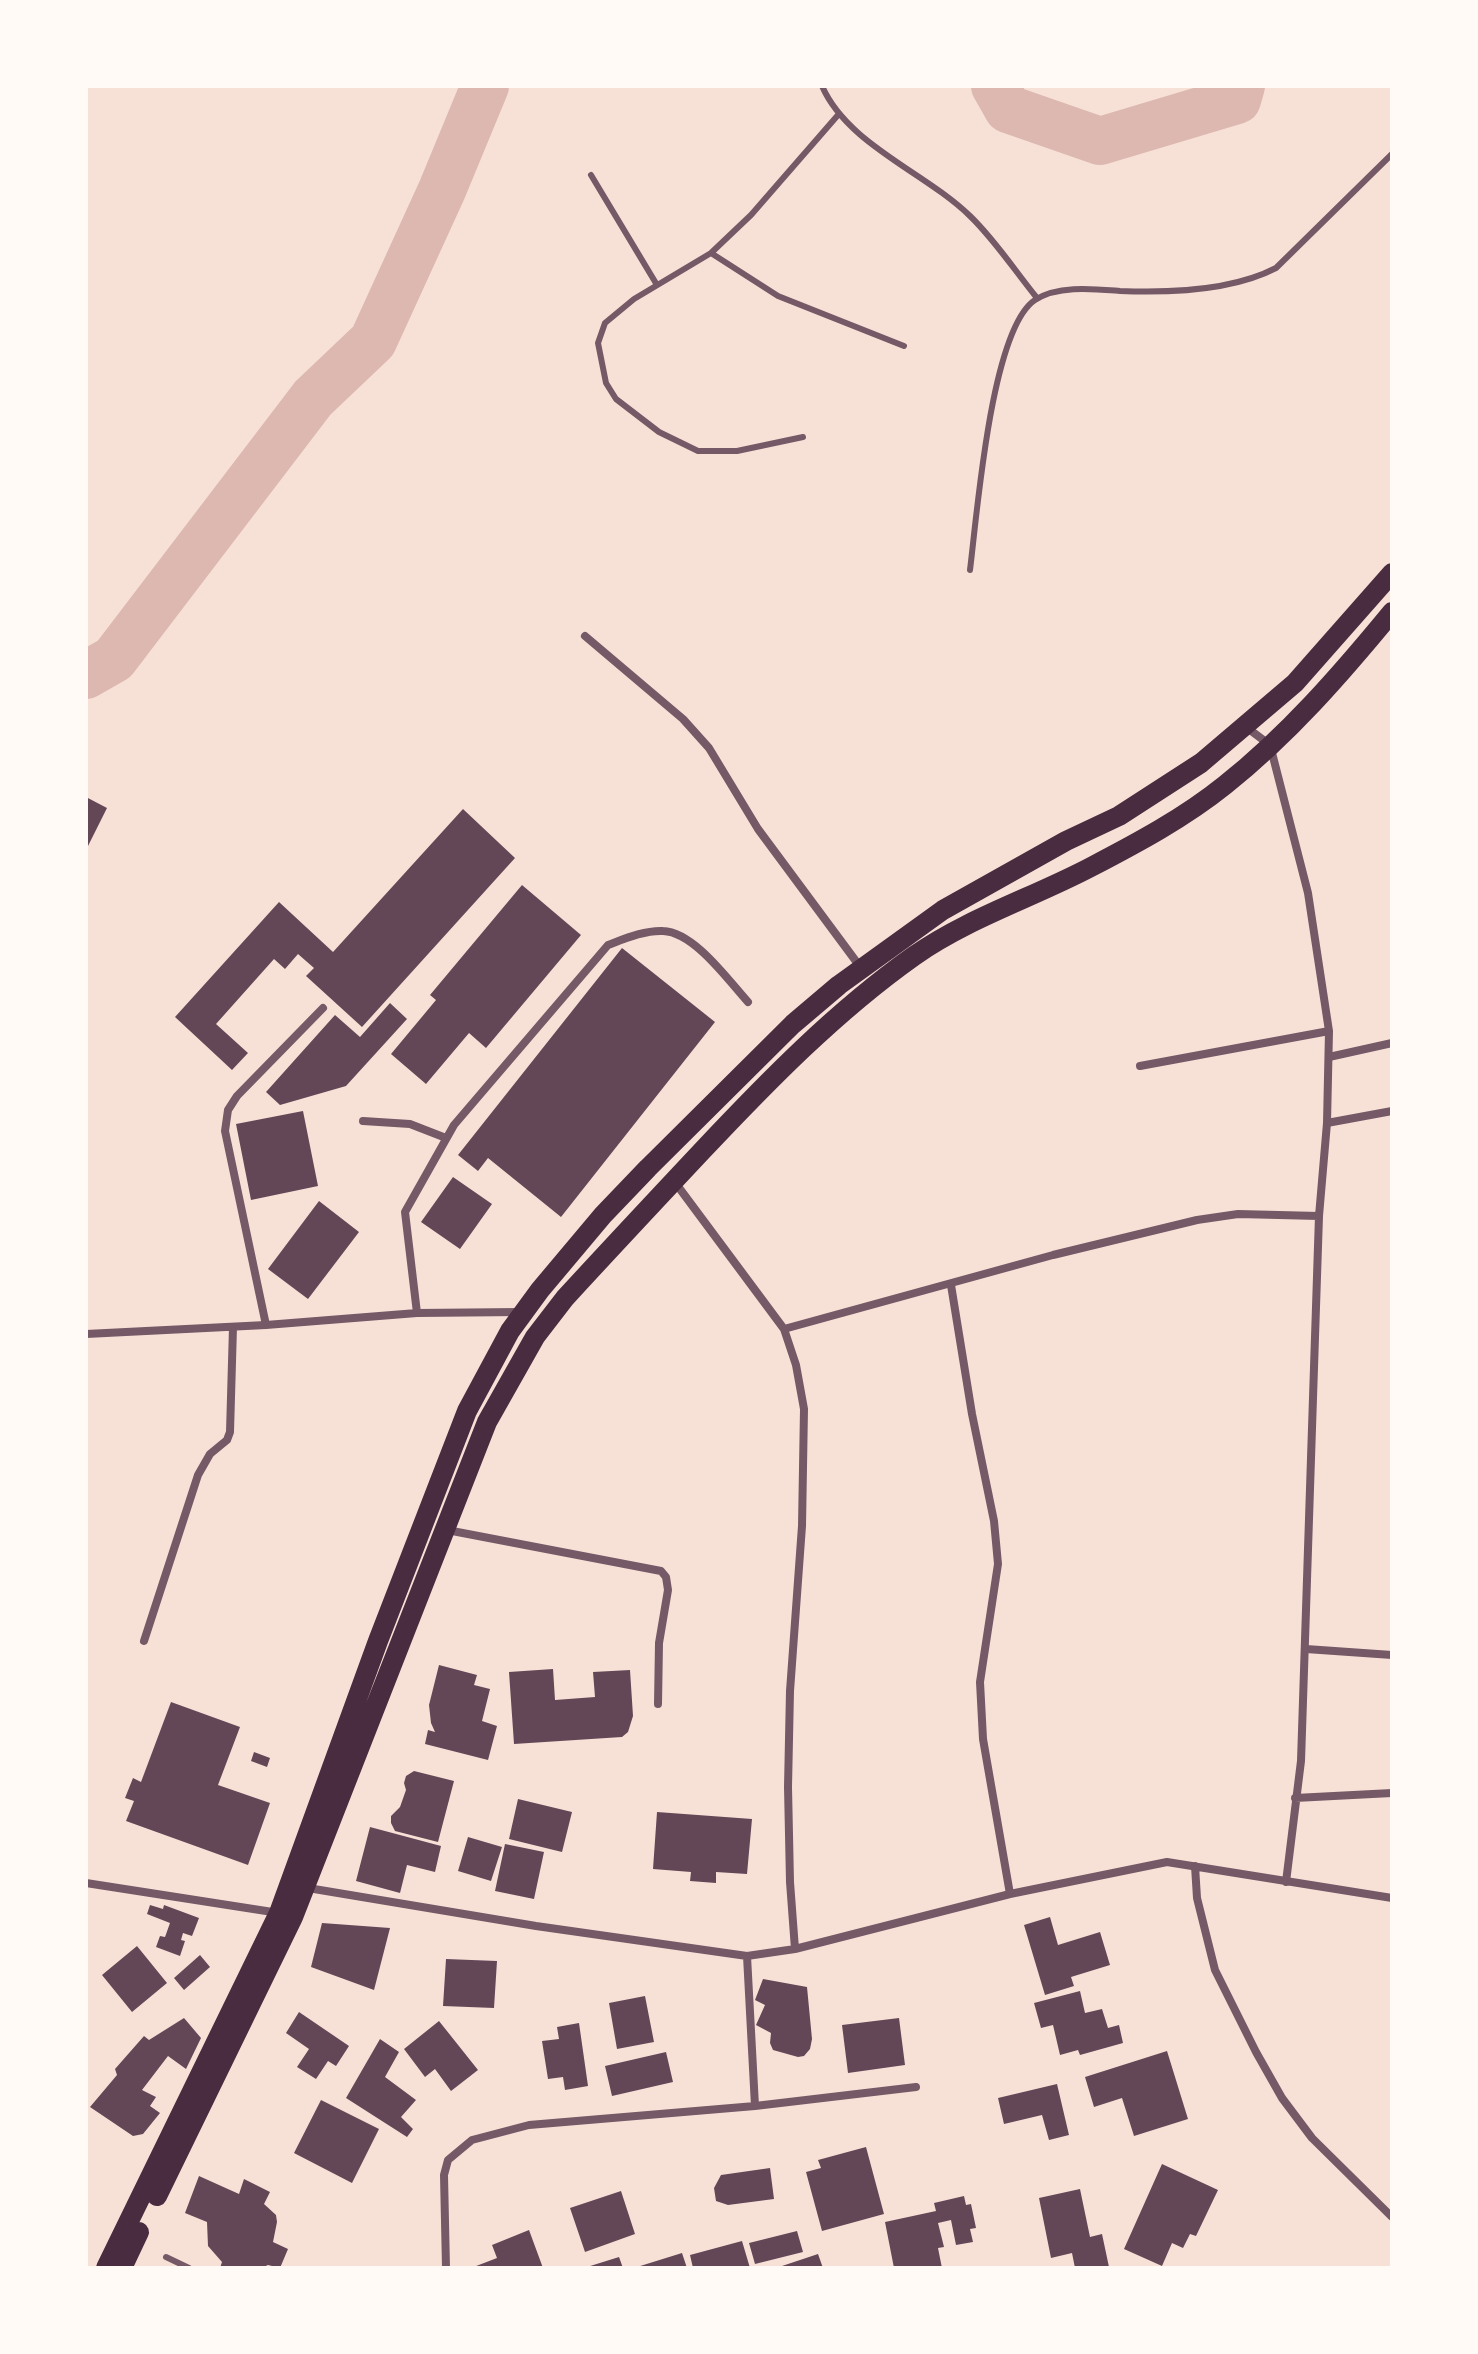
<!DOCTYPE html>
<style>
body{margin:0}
#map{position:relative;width:1478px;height:2354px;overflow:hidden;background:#f7e1d7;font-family:Quicksand,sans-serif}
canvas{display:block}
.frame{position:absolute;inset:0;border:88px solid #fffaf5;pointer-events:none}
</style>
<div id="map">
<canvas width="1478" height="2354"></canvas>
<div class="frame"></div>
</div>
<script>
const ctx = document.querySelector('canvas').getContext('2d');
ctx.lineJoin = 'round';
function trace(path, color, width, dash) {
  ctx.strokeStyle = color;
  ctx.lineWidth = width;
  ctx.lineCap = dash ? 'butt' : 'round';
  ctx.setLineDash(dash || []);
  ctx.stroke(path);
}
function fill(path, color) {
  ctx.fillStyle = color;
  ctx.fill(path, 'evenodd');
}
const river = new Path2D(`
 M 995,86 L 1008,109 L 1100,141 L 1237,100 L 1241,86
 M 86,675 L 114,659 L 313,398 L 373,341 L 442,190 L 485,86`);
const building = new Path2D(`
 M 86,797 L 107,808 L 86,850 Z
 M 463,809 L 515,858 L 362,1027 L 306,976 L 314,968 L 298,954 L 285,969 L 274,959 L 216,1024 L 248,1053 L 232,1070 L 175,1017 L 279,902 L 333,952 Z
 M 522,885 L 581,935 L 486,1048 L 469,1033 L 426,1084 L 391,1054 L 436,1000 L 430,995 Z
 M 622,948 L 715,1022 L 561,1217 L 488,1158 L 478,1171 L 458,1155 Z
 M 390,1003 L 407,1019 L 346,1086 L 280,1105 L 266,1092 L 335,1015 L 360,1037 Z
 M 303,1111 L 318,1186 L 251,1200 L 236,1124 Z
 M 453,1177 L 492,1204 L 460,1249 L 421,1222 Z
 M 319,1201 L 359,1232 L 308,1299 L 268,1269 Z
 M 439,1665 L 477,1675 L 474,1685 L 490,1689 L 482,1721 L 497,1726 L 488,1760 L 425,1744 L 428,1730 L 435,1732 L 431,1723 L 429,1705 Z
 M 553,1669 L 555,1700 L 595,1697 L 593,1672 L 630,1670 L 633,1716 L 628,1732 L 622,1737 L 514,1744 L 509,1672 Z
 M 171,1702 L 240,1727 L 218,1785 L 270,1803 L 248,1865 L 126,1821 L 134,1801 L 125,1798 L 133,1778 L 141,1782 Z
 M 254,1752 L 270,1758 L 267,1767 L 251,1761 Z
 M 414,1771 L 454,1781 L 438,1842 L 395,1831 L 391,1823 L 391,1816 L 400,1807 L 406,1790 L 404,1783 L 406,1776 Z
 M 518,1799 L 572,1812 L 562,1852 L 509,1839 Z
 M 657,1812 L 752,1819 L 747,1874 L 716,1872 L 716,1883 L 690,1881 L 691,1872 L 653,1869 Z
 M 370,1827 L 441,1846 L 435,1872 L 407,1865 L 400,1893 L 356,1881 Z
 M 468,1837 L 502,1847 L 491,1881 L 458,1871 Z
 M 505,1844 L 544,1852 L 534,1899 L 495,1891 Z
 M 150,1905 L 163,1909 L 164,1905 L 199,1918 L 192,1936 L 183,1933 L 181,1940 L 185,1941 L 180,1956 L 156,1947 L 160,1936 L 165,1937 L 170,1923 L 147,1914 Z
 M 1050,1917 L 1058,1945 L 1100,1932 L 1110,1965 L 1071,1977 L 1074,1986 L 1045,1995 L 1024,1925 Z
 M 322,1923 L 390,1928 L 374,1990 L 311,1967 Z
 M 137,1946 L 167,1983 L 132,2012 L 102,1975 Z
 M 200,1955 L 210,1967 L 184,1990 L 174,1978 Z
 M 446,1959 L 497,1961 L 494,2008 L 443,2006 Z
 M 763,1979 L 807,1987 L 812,2039 L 810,2049 L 804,2056 L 798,2057 L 773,2050 L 770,2043 L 771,2033 L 756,2025 L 765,2005 L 755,2000 Z
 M 1080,1991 L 1085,2013 L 1102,2009 L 1108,2028 L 1119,2025 L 1123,2043 L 1080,2055 L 1078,2050 L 1060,2055 L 1053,2025 L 1041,2028 L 1034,2003 Z
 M 645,1996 L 654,2042 L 617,2049 L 609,2003 Z
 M 299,2012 L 349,2046 L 336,2066 L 328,2061 L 316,2079 L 297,2067 L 309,2049 L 286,2033 Z
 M 184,2018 L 201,2038 L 186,2069 L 168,2056 L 142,2090 L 156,2097 L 150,2106 L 160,2113 L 143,2134 L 133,2136 L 90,2107 L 117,2075 L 115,2069 L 144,2036 L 149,2040 Z
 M 899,2018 L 905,2065 L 848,2073 L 842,2025 Z
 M 439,2021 L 478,2070 L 451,2091 L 435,2069 L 425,2077 L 404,2049 Z
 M 579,2023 L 588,2086 L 565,2090 L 563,2077 L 548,2079 L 542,2041 L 559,2039 L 557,2027 Z
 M 380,2039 L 399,2052 L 385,2077 L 416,2100 L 401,2117 L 413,2129 L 407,2137 L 346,2098 Z
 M 1167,2051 L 1188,2119 L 1134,2136 L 1122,2098 L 1094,2107 L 1085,2077 Z
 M 666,2052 L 673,2082 L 612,2096 L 605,2066 Z
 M 1057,2084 L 1069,2135 L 1049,2140 L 1042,2115 L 1004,2124 L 998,2098 Z
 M 321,2100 L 379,2129 L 352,2183 L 294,2153 Z
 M 866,2147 L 884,2214 L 822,2231 L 806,2172 L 821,2168 L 818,2160 Z
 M 1162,2164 L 1218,2190 L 1196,2236 L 1190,2234 L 1183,2248 L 1172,2243 L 1162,2266 L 1124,2249 Z
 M 770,2168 L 774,2199 L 728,2205 L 716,2201 L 714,2188 L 721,2175 Z
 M 199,2176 L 239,2194 L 244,2179 L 270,2192 L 264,2204 L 276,2215 L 277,2222 L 273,2242 L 288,2249 L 280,2268 L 268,2265 L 261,2268 L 220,2268 L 222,2262 L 208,2246 L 207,2222 L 185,2213 Z
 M 1080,2189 L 1090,2237 L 1102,2234 L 1109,2267 L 1075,2268 L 1072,2253 L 1051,2258 L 1039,2198 Z
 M 621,2191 L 635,2234 L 585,2252 L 570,2208 Z
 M 964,2196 L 966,2205 L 971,2204 L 976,2228 L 970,2229 L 973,2242 L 956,2245 L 951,2220 L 938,2223 L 944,2247 L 938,2248 L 942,2268 L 894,2268 L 885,2222 L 936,2211 L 934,2203 Z
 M 529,2230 L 543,2268 L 471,2268 L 497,2258 L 492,2245 Z
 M 797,2231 L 803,2252 L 755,2264 L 749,2243 Z
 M 742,2241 L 750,2268 L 693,2268 L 690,2255 Z
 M 682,2253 L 687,2268 L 637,2268 L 637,2267 Z
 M 818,2254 L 823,2268 L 779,2268 L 779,2267 Z
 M 619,2257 L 623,2268 L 587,2268 L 587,2267 Z`);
const service = new Path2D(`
 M 822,86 C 848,145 925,172 970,216 C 995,240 1015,271 1037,298
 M 591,175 L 657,285
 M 711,253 L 778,296 L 904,346
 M 803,437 L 737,451 L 698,451 L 659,432 L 616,399 L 606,383 L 598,343 L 605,323 L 634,299 L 711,253 L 751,215 L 838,115
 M 970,570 C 977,515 991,329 1035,300 C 1058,285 1094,289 1120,291 C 1169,293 1232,291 1276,268 L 1392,154
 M 166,2257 L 189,2268`);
const minor = new Path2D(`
 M 585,636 L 683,719 L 709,748 L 758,829 L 861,968
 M 1246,727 L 1270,745 L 1308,893 L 1329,1031 L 1327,1123 L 1319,1216 L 1301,1761 L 1286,1882
 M 1329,1057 L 1392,1043
 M 1140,1066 L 1329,1031
 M 363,1121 L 410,1124 L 446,1138
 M 1327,1123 L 1392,1111
 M 674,1181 L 784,1329 L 796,1365 L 804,1409 L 802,1526 L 790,1691 L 788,1787 L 790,1882 L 795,1949
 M 951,1285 L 972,1414 L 994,1521 L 998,1564 L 980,1682 L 983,1739 L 1010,1894
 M 417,1313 L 405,1212 L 454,1125 L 608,945 C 624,939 645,930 663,931 C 694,932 728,980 748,1002
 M 266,1325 L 225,1131 L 228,1110 L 237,1096 L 323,1008
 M 784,1329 L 1053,1255 L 1197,1220 L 1238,1214 L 1319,1216
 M 86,1334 L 266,1325 L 417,1313 L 520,1312
 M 447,1530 L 661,1571 L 666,1577 L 668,1590 L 659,1643 L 658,1704
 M 144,1641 L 198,1475 L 210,1454 L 227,1440 L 230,1432 L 233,1327
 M 1306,1649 L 1392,1655
 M 1295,1798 L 1392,1793
 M 1195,1866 L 1197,1898 L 1215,1970 L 1256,2052 L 1282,2098 L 1312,2138 L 1392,2217
 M 86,1883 L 279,1913
 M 308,1888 L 536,1926 L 747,1956 L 795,1949 L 1010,1894 L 1167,1862 L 1392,1898
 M 747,1956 L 755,2106
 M 446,2268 L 444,2175 L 448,2160 L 472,2140 L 529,2125 L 755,2106 L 916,2087`);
const primary = new Path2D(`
 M 157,2196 L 293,1917 L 487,1422 L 535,1337 L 565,1298 C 610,1249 655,1201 701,1152 C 767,1082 835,1012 914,956 C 968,918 1032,898 1091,867 C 1137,843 1184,818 1225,785 C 1288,735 1341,674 1392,612
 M 106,2268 L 279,1913 L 378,1641 L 467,1411 L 510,1331 L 540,1290 L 603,1215 L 648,1168 L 793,1024 L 839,985 L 943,910 L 1066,841 L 1119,816 L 1201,763 L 1295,683 L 1392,573
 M 122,2268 L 139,2232`);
trace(river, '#dcb8b0', 48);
fill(building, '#644757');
trace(service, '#755966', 6);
trace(minor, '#755966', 8);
trace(primary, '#4a2c40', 20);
</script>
